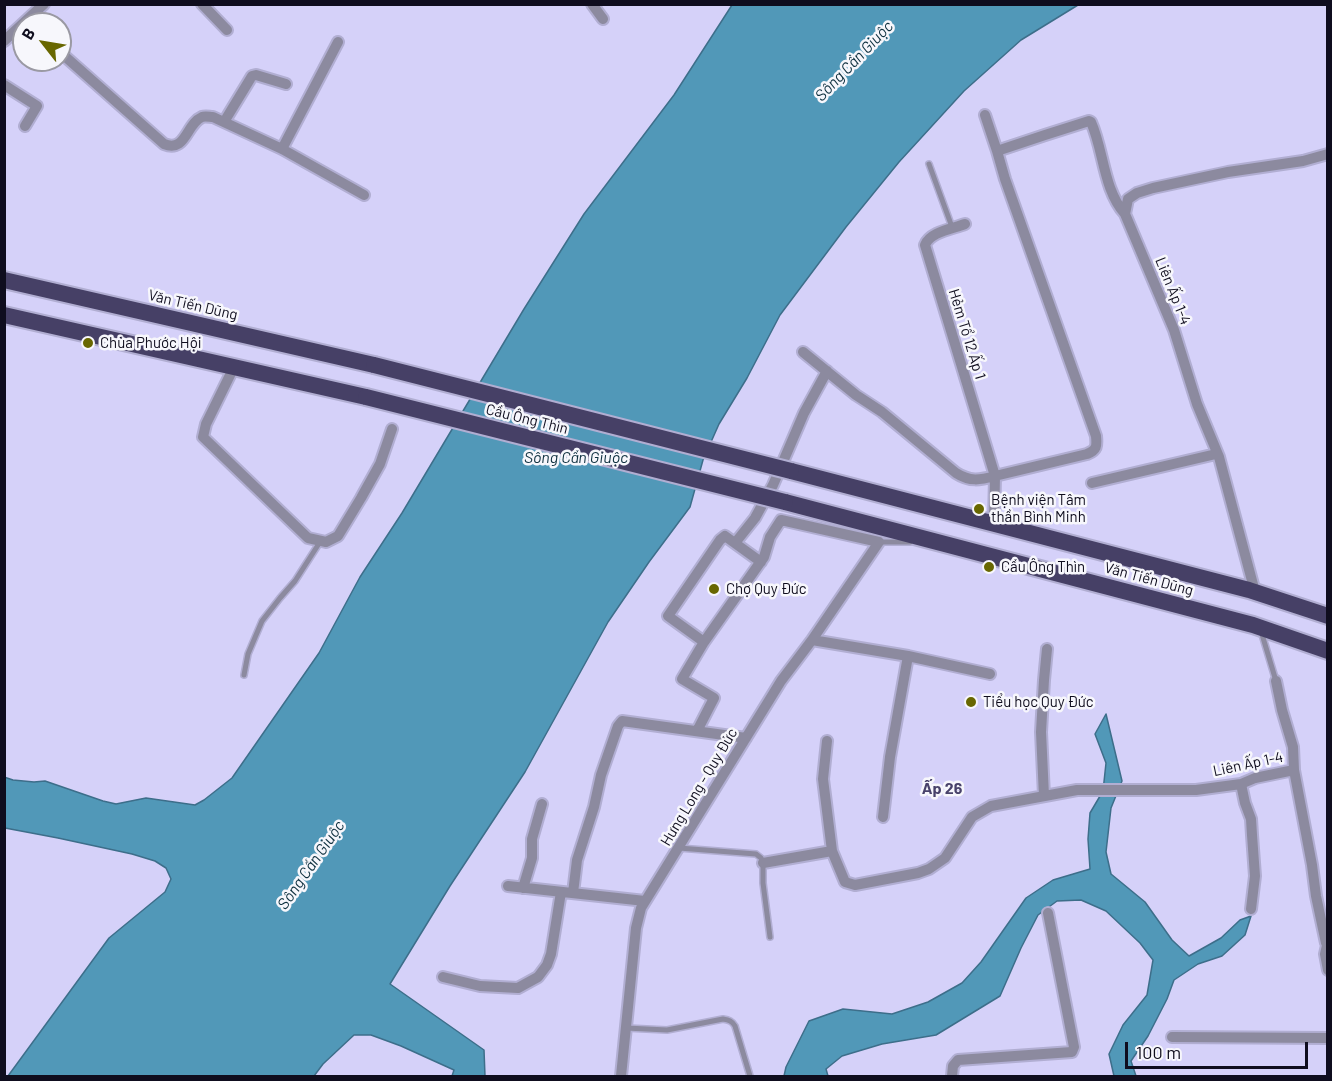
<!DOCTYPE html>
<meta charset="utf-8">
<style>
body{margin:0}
#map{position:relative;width:1332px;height:1081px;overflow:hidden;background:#d5d1f9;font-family:Barlow,sans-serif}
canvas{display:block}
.frame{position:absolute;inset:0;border:6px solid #0f0d1e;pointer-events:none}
.north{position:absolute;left:12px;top:12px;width:60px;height:60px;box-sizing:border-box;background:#f7f7fc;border:2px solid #9a99a3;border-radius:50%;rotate:301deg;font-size:16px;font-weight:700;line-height:24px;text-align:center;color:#0f0d1e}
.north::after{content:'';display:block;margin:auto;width:21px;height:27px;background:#686701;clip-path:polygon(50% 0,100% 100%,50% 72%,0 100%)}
.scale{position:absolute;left:1125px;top:1042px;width:183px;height:27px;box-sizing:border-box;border:3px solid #0f0d1e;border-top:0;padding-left:8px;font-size:18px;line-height:21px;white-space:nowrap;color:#0f0d1e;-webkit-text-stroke:4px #f7f7fc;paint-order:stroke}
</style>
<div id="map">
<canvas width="1332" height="1081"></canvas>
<div class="frame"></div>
<div class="north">B</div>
<div class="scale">100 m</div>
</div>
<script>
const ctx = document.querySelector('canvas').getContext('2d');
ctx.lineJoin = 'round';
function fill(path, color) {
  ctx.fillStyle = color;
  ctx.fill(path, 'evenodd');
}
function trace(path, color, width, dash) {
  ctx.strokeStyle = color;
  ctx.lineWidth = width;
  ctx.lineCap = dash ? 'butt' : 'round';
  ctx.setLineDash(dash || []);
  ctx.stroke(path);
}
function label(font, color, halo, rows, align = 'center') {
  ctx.font = font + ' Barlow,sans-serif';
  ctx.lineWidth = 5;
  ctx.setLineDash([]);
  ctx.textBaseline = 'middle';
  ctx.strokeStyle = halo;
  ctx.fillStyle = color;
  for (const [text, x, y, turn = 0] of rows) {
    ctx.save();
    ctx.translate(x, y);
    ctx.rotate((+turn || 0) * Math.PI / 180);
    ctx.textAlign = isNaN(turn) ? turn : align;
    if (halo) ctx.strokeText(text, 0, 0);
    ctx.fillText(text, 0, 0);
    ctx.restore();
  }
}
const water = new Path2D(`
 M 732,5 L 1078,5 L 1021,40 L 964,91 L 899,162 L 846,227 L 780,315 L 747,378 L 719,424 L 703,460 L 690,507 L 649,562 L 608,622 L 525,772 L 450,886 L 390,984 L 484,1050 L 485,1076 L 452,1076 L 454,1070 L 401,1046 L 371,1035 L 354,1035 L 323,1064 L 314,1076 L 8,1076 L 109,938 L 165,892 L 171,879 L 166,868 L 155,861 L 132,854 L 58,838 L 5,828 L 4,777 L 13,780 L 34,782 L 45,781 L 103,801 L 116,804 L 146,798 L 195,805 L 204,800 L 232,778 L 319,653 L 360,577 L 402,513 L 524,309 L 584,214 L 674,95 Z
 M 1106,714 L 1122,781 L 1111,808 L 1106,852 L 1111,874 L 1145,902 L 1172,940 L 1189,956 L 1221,938 L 1240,920 L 1251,916 L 1245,935 L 1222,956 L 1198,964 L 1174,980 L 1167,999 L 1148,1036 L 1131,1061 L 1136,1076 L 1114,1076 L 1109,1054 L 1123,1025 L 1147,995 L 1153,960 L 1140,943 L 1106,911 L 1081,900 L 1057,901 L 1038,915 L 1021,948 L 1000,996 L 936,1035 L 882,1044 L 842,1056 L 826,1069 L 828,1076 L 784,1076 L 786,1067 L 809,1021 L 843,1009 L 892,1014 L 928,1002 L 962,983 L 981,962 L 1026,898 L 1053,880 L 1090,869 L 1088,839 L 1090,813 L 1103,791 L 1106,763 L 1095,734 Z`);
const service = new Path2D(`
 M 929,164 L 952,227
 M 879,542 L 910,542
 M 1261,631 L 1276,681
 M 244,675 L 248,654 L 262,621 L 280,598 L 295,581 L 320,542
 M 679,848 L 756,854 L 761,858 L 763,863 L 763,883 L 770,937
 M 626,1028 L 667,1030 L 723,1019 C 729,1020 732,1021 735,1026 L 750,1076`);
const minor = new Path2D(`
 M 202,4 L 227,30
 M 592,4 L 603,19
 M 4,41 L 44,4
 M 60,52 L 164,144 C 186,153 186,124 202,117 C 205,116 210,117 213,117 L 282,149 L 364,195
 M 4,85 L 37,106 L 25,126
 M 985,115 L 997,151
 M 224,122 L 252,76 L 256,75 L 286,84
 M 282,149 L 338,42
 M 803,352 L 856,395 L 882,412 L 956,473 C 970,482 980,480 995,476 L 925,245 C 930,232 952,229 965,224
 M 234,367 L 206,424 L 203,437 L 308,538 L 326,542 L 338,536 L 361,498 L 380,464 L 392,429
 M 1092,483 L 1216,454
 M 994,523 L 995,476 L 1087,454 C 1097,450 1097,446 1096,436 L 1005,179 L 997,151 L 1045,135 L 1089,121 L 1091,122 C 1104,151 1103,189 1125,214
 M 735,543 L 755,518 L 773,485 L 804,413 L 827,371
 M 1255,592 L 1219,457 L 1197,404 L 1174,330 L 1125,214 L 1128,199 L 1137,193 L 1153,188 L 1228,172 L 1303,161 L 1328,154
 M 812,640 L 908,656 L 990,674
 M 704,642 L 668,616 L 720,540 L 725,536 L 761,562
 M 827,741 L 823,779 L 832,851
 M 1294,770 L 1312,865 L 1316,896 L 1326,943
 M 1241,784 L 1245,803 L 1251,819 L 1252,835 L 1255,876 L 1251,909
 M 1044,796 L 1041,732 L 1044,680 L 1047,649
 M 883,817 L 890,757 L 908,656
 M 763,863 L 832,851 L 845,882 L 855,885 L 918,873 L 929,869 L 945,858 L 972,817 L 991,806 L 1077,790 L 1196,790 L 1241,784 L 1255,778 L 1294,770 L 1293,747 L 1282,710 L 1276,681
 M 508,886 L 645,901
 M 523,888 L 532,858 L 532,839 L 542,804
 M 573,893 L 577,860 L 594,807 L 601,775 L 618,726 L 622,721 L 746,738
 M 1328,941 L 1325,954 L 1328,970
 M 443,977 L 480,986 L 518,988 L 538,977 L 547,965 L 551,954 L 561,892
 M 1172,1037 L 1328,1038
 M 621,1076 L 636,928 L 641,908 L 781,681 L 812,640 L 879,542 L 781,520 L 770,537 L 764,557 L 704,642 L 682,679 L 714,698 L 697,731
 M 952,1076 L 953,1066 L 958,1060 L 1072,1052 L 1074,1047 L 1048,913`);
const trunk = new Path2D(`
 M 4,280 L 374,365
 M 4,315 L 366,397
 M 791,471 L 1249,590 L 1328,616
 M 785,502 L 1253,625 L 1328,651`);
const trunkBridge = new Path2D(`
 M 374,365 L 791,471
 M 366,397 L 785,502`);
const markers = [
 [88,343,6,"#686701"],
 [979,509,6,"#686701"],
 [989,567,6,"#686701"],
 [714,589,6,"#686701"],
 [971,702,6,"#686701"]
];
const streetNames = [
 ["Liên Ấp 1-4",1173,291,68],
 ["Văn Tiến Dũng",193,305,13],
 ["Hẻm Tổ 12 Ấp 1",967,334,73],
 ["Cầu Ông Thìn",527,419,14],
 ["Văn Tiến Dũng",1149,579,15],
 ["Liên Ấp 1-4",1248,764,-12],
 ["Hưng Long - Quy Đức",699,787,-59]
];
const poiNames = [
 ["Chùa Phước Hội",100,343],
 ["Bệnh viện Tâm",991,500],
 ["thần Bình Minh",991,517],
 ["Cầu Ông Thìn",1001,567],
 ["Chợ Quy Đức",726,589],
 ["Tiểu học Quy Đức",983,702]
];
const waterNames = [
 ["Sông Cần Giuộc",854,61,-46],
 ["Sông Cần Giuộc",576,458],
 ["Sông Cần Giuộc",311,865,-55]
];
const neighbourhoodNames = [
 ["Ấp 26",942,789]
];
fill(water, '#5198b8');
trace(water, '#3d6e8a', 1.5);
trace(service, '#b1aed2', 8);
trace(minor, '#b1aed2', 14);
trace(trunk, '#b1aed2', 20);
trace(service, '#8c8a9f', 5);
trace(minor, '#8c8a9f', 10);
trace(trunk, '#464066', 16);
trace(trunkBridge, '#b1aed2', 20, []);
trace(trunkBridge, '#464066', 16);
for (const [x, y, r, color] of markers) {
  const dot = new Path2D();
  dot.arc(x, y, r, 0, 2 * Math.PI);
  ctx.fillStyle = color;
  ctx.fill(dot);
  trace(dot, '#f7f7fc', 2);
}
label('15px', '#0f0d1e', '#f7f7fc', streetNames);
label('15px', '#0f0d1e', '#f7f7fc', poiNames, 'left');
label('italic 16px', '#0e303f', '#f7f7fc', waterNames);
label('bold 16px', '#48426b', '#f7f7fc', neighbourhoodNames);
</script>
